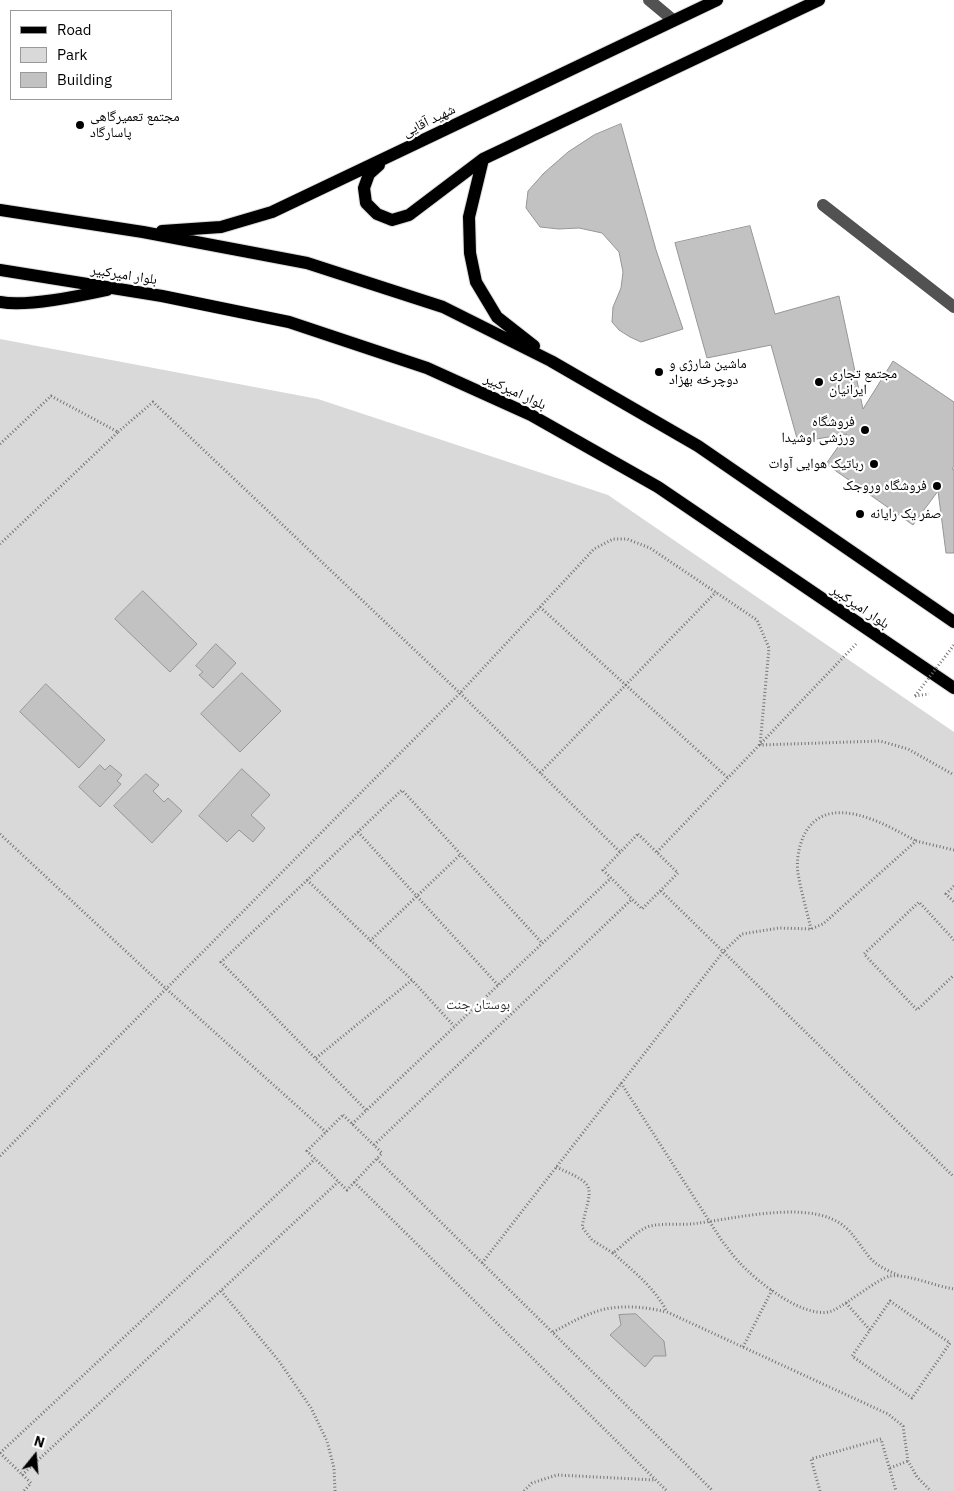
<!DOCTYPE html>
<meta charset="utf-8">
<style>
body{margin:0}
#map{position:relative;width:954px;height:1491px;overflow:hidden;background:#fff;font-family:"IBM Plex Sans",sans-serif}
canvas{display:block}
.legend{position:absolute;left:10px;top:10px;width:162px;height:90px;box-sizing:border-box;background:#fff;border:1px solid #999;margin:0;padding:6px 9px;list-style:none;font-size:15px;color:#000}
.legend li{display:flex;align-items:center;gap:10px;height:25px}
.legend b{width:25px;border:1px solid #999}
.north{position:absolute;left:10px;top:1431px;width:50px;height:50px;-webkit-text-stroke:4px #fff;paint-order:stroke;rotate:17deg;font-size:14px;font-weight:700;line-height:20px;text-align:center;color:#000}
.north::after{content:'';display:block;margin:auto;width:18px;height:22px;background:#000;clip-path:polygon(50% 0,100% 100%,50% 72%,0 100%)}
</style>
<div id="map">
<canvas width="954" height="1491"></canvas>
<ul class="legend">
<li><b style="height:6px;background:#000"></b>Road</li>
<li><b style="height:14px;background:#d9d9d9"></b>Park</li>
<li><b style="height:14px;background:#c2c2c2"></b>Building</li>
</ul>
<div class="north">N</div>
</div>
<script>
const ctx = document.querySelector('canvas').getContext('2d');
ctx.lineJoin = 'round';
function fill(path, color) {
  ctx.fillStyle = color;
  ctx.fill(path, 'evenodd');
}
function trace(path, color, width, dash) {
  ctx.strokeStyle = color;
  ctx.lineWidth = width;
  ctx.lineCap = dash ? 'butt' : 'round';
  ctx.setLineDash(dash || []);
  ctx.stroke(path);
}
function label(font, color, halo, rows, align = 'center') {
  ctx.font = font + ' "IBM Plex Sans","Noto Naskh Arabic",sans-serif';
  ctx.lineWidth = 4.5;
  ctx.setLineDash([]);
  ctx.textBaseline = 'middle';
  ctx.strokeStyle = halo;
  ctx.fillStyle = color;
  for (const [text, x, y, turn = 0] of rows) {
    ctx.save();
    ctx.translate(x, y);
    ctx.rotate((+turn || 0) * Math.PI / 180);
    ctx.textAlign = isNaN(turn) ? turn : align;
    if (halo) ctx.strokeText(text, 0, 0);
    ctx.fillText(text, 0, 0);
    ctx.restore();
  }
}
const green = new Path2D(`
 M 0,339 L 318,399 L 608,495 L 954,732 L 954,1491 L 0,1491 Z`);
const building = new Path2D(`
 M 621,124 L 656,250 L 683,329 L 641,342 L 630,337 L 619,330 L 612,322 L 613,307 L 621,288 L 623,272 L 619,252 L 602,233 L 579,228 L 559,229 L 540,227 L 526,208 L 528,191 L 544,173 L 568,152 L 594,135 Z
 M 750,226 L 775,314 L 839,296 L 863,409 L 893,361 L 954,402 L 954,466 L 952,469 L 954,469 L 954,553 L 946,553 L 938,491 L 913,525 L 826,464 L 847,434 L 798,442 L 771,345 L 707,358 L 675,243 Z
 M 143,591 L 197,644 L 170,672 L 115,619 Z
 M 216,644 L 236,663 L 213,688 L 199,675 L 203,672 L 196,666 Z
 M 242,673 L 281,711 L 240,752 L 201,714 Z
 M 46,684 L 105,740 L 79,768 L 20,712 Z
 M 100,765 L 105,770 L 110,765 L 122,775 L 117,781 L 121,784 L 100,807 L 79,787 Z
 M 242,769 L 270,795 L 251,815 L 265,828 L 253,842 L 239,830 L 227,842 L 199,816 Z
 M 146,774 L 159,785 L 153,791 L 164,802 L 168,798 L 182,811 L 152,843 L 114,806 Z
 M 636,1314 L 664,1341 L 666,1356 L 654,1356 L 645,1367 L 610,1335 L 621,1325 L 619,1315 Z`);
const path = new Path2D(`
 M 118,432 L 153,402 L 460,693 L 620,852
 M 0,444 L 51,396 L 118,432 L 0,544
 M 540,607 L 728,778
 M 915,696 L 929,694
 M 540,773 L 716,592
 M 358,832 L 498,985
 M 0,834 L 162,985 L 326,1132
 M 638,834 L 678,873 L 642,909 L 603,870 Z
 M 657,852 L 856,644
 M 307,880 L 412,980
 M 954,886 L 946,894 L 954,902
 M 661,891 L 954,1177
 M 811,929 C 807,911 801,892 798,873 C 796,861 799,846 804,835 C 827,790 885,824 916,841
 M 954,940 L 919,902 L 864,954 L 917,1010 L 954,975
 M 370,941 L 461,854
 M 316,1058 L 412,980 L 454,1026
 M 621,1083 L 722,1241 C 728,1248 733,1256 739,1262 C 756,1281 808,1323 834,1310 C 847,1304 879,1278 890,1276 C 909,1274 934,1286 954,1289
 M 366,1110 L 221,962 L 402,790 L 542,943
 M 343,1115 L 382,1153 L 347,1190 L 307,1151 Z
 M 352,1124 L 611,878
 M 374,1145 L 632,899
 M 0,1156 L 460,693 L 594,549 L 613,539 L 627,539 L 650,548 L 757,620 L 769,648 L 760,745 L 880,741 L 908,749 L 954,775
 M 377,1159 L 713,1491
 M 556,1167 C 599,1186 591,1185 582,1227 L 592,1240 L 613,1253 C 624,1245 637,1230 650,1226 C 664,1223 678,1225 692,1224 C 732,1219 796,1203 832,1219 C 853,1228 858,1245 872,1260 C 879,1267 889,1271 898,1275
 M 354,1182 L 667,1491
 M 613,1253 C 633,1271 655,1288 667,1312 L 888,1414 L 903,1426 L 908,1461 L 917,1477 L 931,1491
 M 482,1263 L 723,952 L 742,934 L 779,928 L 811,929 L 823,924 L 916,841 L 954,850
 M 221,1291 L 279,1361 L 311,1408 L 327,1441 L 334,1468 L 335,1491
 M 890,1301 L 950,1343 L 912,1398 L 852,1356 Z
 M 846,1303 L 870,1330
 M 553,1332 C 565,1326 578,1318 592,1313 C 614,1304 644,1306 666,1312
 M 743,1347 L 772,1290
 M 0,1453 L 315,1159
 M 0,1453 L 31,1483 L 24,1491
 M 890,1468 L 908,1461
 M 22,1475 L 338,1182
 M 524,1491 L 532,1483 L 557,1475 L 655,1480
 M 820,1491 L 811,1459 L 881,1439 L 896,1491`);
const minor = new Path2D(`
 M 649,0 L 673,20
 M 823,205 L 954,307`);
const major = new Path2D(`
 M 379,165 L 369,174 L 364,188 L 366,203 L 377,214 L 392,220 L 409,215 L 483,159
 M 0,210 L 143,232 L 307,263 L 443,307 L 551,361 L 698,446 L 954,622
 M 162,231 L 221,227 L 272,212 L 717,0
 M 0,270 L 162,296 L 289,322 L 427,368 L 531,415 L 658,487 L 954,688
 M 0,302 C 27,307 79,296 107,290
 M 534,346 L 497,317 L 476,282 L 470,253 L 469,217 L 483,159 L 819,0`);
const pathBridge = new Path2D(`
 M 915,696 L 954,645`);
const markers = [
 [80,125,5,"#000"],
 [659,372,5,"#000"],
 [819,382,5,"#000"],
 [865,430,5,"#000"],
 [874,464,5,"#000"],
 [937,486,5,"#000"],
 [860,514,5,"#000"]
];
const poiNames = [
 ["مجتمع تعمیرگاهی",90,117],
 ["پاسارگاد",90,133],
 ["ماشین شارژی و",669,364],
 ["دوچرخه بهزاد",669,380],
 ["مجتمع تجاری",829,374],
 ["ایرانیان",829,390],
 ["فروشگاه",855,422,"right"],
 ["ورزشی اوشیدا",855,438,"right"],
 ["رباتیک هوایی آوات",864,464,"right"],
 ["فروشگاه وروجک",927,486,"right"],
 ["صفر یک رایانه",870,514]
];
const streetNames = [
 ["شهید آقایی",429,121,-26],
 ["بلوار امیرکبیر",124,275,9],
 ["بلوار امیرکبیر",515,392,25],
 ["بلوار امیرکبیر",860,607,34]
];
const parkNames = [
 ["بوستان جنت",478,1005]
];
fill(green, '#d9d9d9');
fill(building, '#c2c2c2');
trace(building, '#969696', 1);
trace(major, '#dbdbdb', 14);
trace(path, '#747474', 3, [1, 2.5]);
trace(minor, '#525252', 12);
trace(major, '#000', 12);
trace(pathBridge, '#747474', 3, [1, 2.5]);
for (const [x, y, r, color] of markers) {
  const dot = new Path2D();
  dot.arc(x, y, r, 0, 2 * Math.PI);
  ctx.fillStyle = color;
  ctx.fill(dot);
  trace(dot, '#fff', 2);
}
label('14px', '#000', '#fff', poiNames, 'left');
label('14px', '#000', '#fff', streetNames);
label('14px', '#303030', '#fff', parkNames);
</script>
